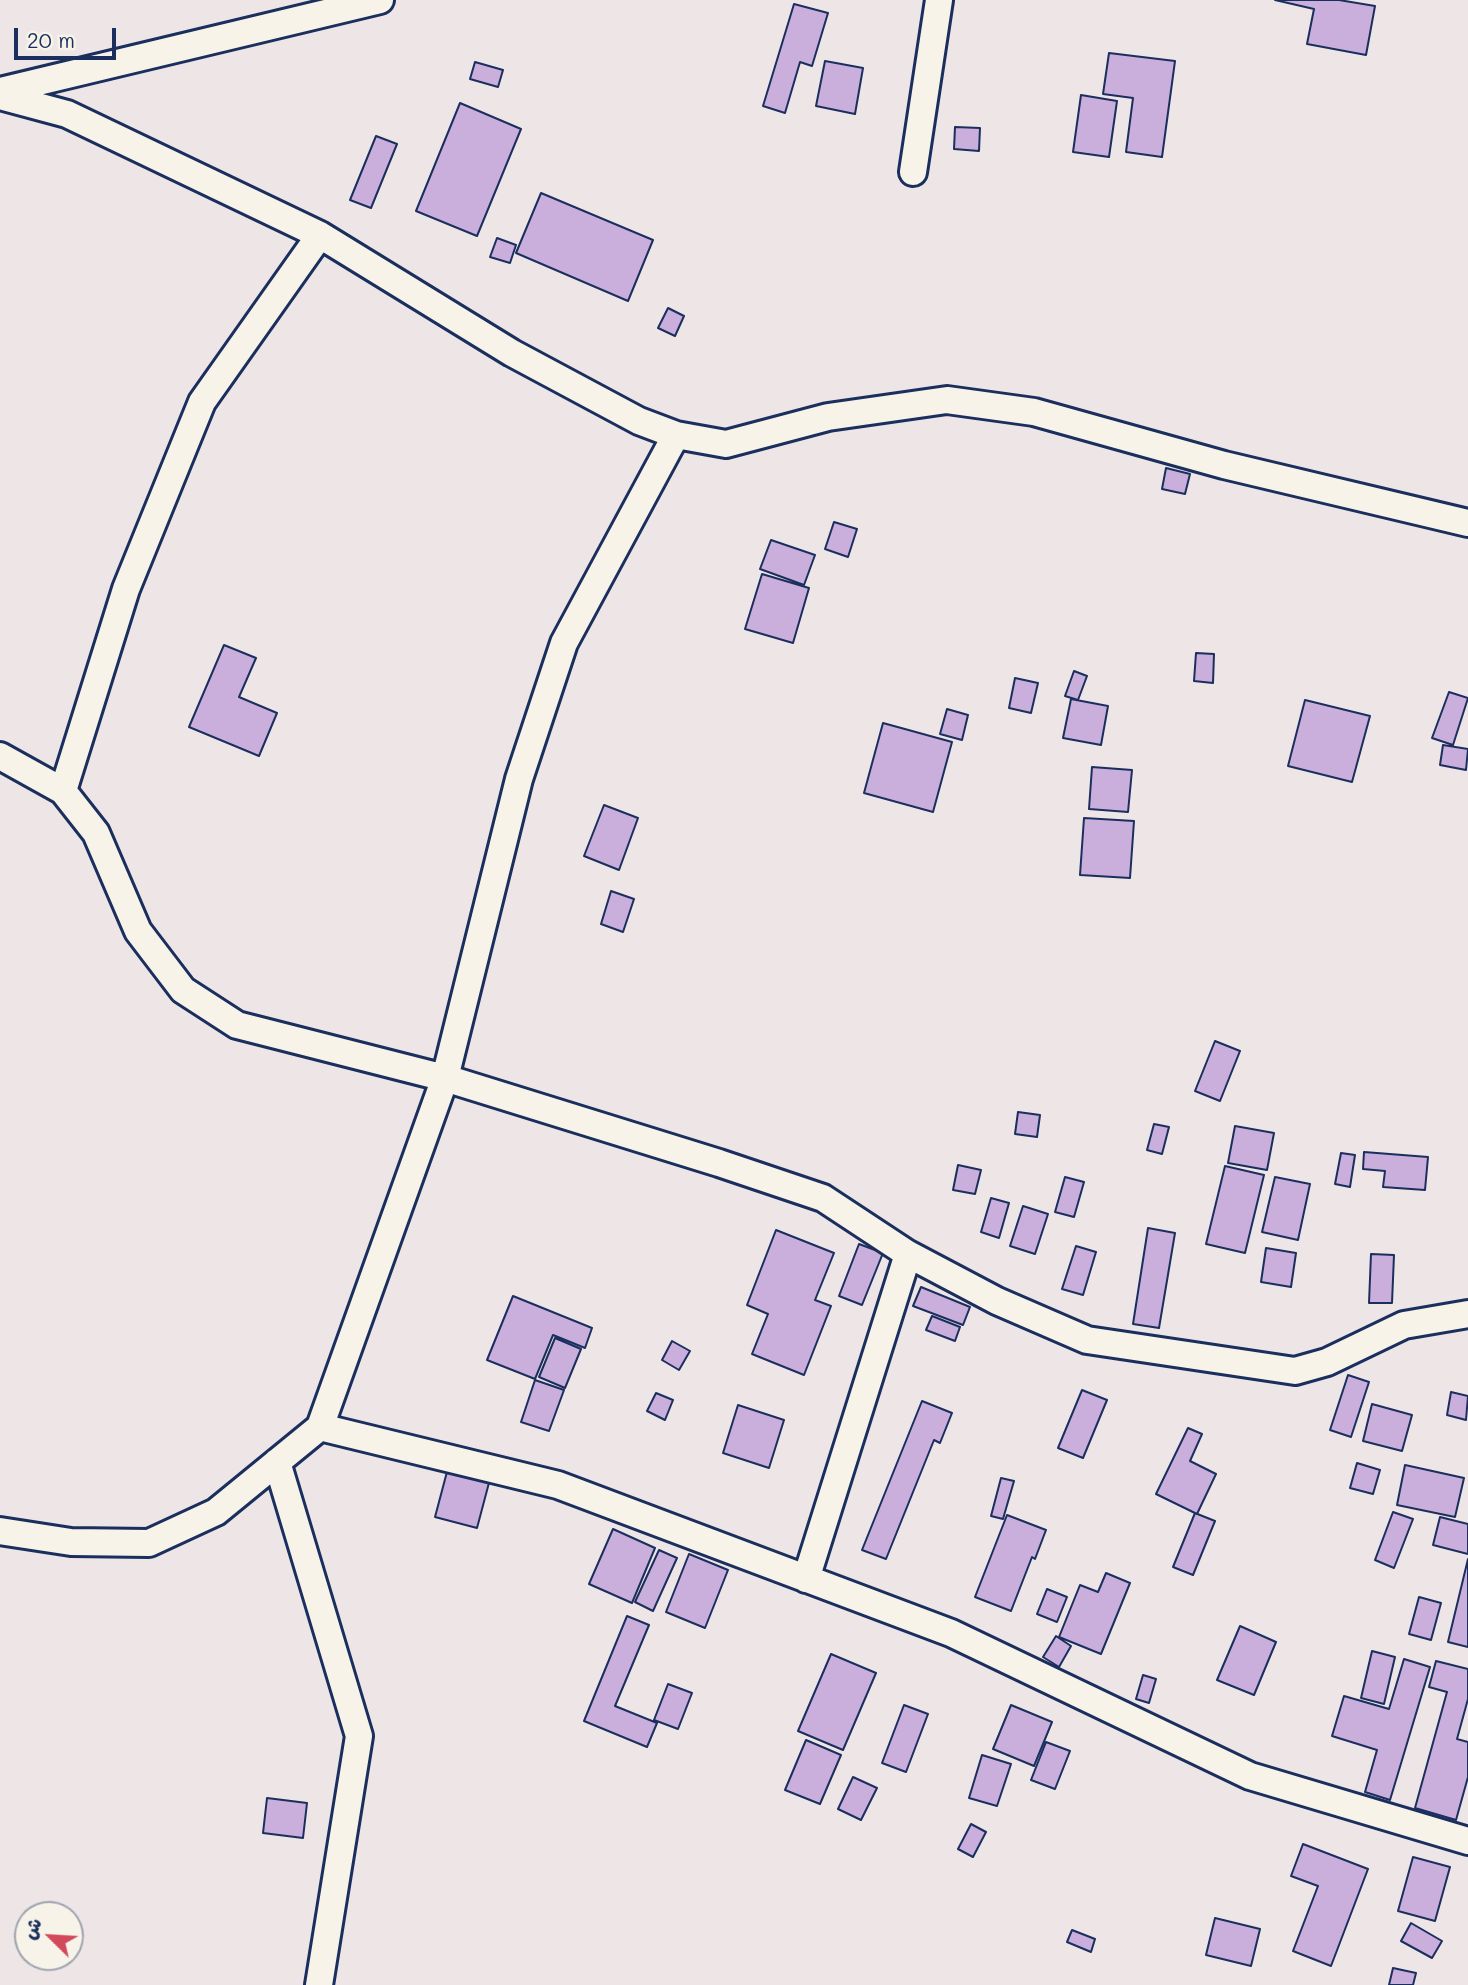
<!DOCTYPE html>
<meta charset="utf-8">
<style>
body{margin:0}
#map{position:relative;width:1468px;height:1985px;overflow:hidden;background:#eee5e6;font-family:Mali,"Playpen Sans Arabic",sans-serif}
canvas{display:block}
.north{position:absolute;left:14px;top:1901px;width:70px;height:70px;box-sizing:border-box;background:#f7f3e8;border:2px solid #9fa5b1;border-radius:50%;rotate:294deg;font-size:19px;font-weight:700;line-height:28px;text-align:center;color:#1b2f5e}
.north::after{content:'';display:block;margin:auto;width:24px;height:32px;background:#d1495b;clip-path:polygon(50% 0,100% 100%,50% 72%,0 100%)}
.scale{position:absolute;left:14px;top:28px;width:102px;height:32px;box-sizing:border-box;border:4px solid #1b2f5e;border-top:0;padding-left:9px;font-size:21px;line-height:24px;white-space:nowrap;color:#1b2f5e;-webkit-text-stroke:5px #f7f3e8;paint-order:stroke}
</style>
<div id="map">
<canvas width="1468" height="1985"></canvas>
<div class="north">ش</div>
<div class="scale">20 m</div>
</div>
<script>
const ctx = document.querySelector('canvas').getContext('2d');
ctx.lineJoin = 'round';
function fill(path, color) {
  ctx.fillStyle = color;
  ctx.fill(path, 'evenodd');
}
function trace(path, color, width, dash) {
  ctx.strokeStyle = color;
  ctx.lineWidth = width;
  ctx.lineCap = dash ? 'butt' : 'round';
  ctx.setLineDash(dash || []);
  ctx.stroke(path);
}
const building = new Path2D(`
 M 1275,0 L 1339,0 L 1375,6 L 1366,55 L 1307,44 L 1314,9 Z
 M 794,4 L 828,13 L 812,66 L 800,62 L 785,113 L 763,106 Z
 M 1109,53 L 1175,61 L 1162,157 L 1126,152 L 1133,98 L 1103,94 Z
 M 825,61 L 863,68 L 855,114 L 816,106 Z
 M 475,62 L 503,70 L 498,87 L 470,79 Z
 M 1081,95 L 1117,101 L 1109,157 L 1073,152 Z
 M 460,103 L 521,129 L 477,236 L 416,211 Z
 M 955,127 L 980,128 L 979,151 L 954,149 Z
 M 376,136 L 397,144 L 371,208 L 350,200 Z
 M 541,193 L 653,240 L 628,301 L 516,253 Z
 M 497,238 L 516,245 L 510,263 L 490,257 Z
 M 668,308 L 684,316 L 675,336 L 658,328 Z
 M 1166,468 L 1190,474 L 1185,494 L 1162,489 Z
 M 834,522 L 857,529 L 848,557 L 825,549 Z
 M 771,540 L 815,555 L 804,585 L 760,569 Z
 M 762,574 L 809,588 L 793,643 L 745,629 Z
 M 224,645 L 256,658 L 239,697 L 277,713 L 259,756 L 189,727 Z
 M 1196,653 L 1214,654 L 1213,683 L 1194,681 Z
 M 1074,671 L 1087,676 L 1078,700 L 1065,696 Z
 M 1015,678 L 1038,683 L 1031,713 L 1009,708 Z
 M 1449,692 L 1468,698 L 1453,745 L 1432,738 Z
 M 1071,699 L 1108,706 L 1101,745 L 1063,738 Z
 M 1305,700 L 1370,716 L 1352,782 L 1288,766 Z
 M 947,709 L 968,715 L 962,740 L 940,734 Z
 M 883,723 L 952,742 L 933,812 L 864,793 Z
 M 1443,745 L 1468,749 L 1466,770 L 1440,765 Z
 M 1092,767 L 1132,770 L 1128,812 L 1089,809 Z
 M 604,805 L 638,818 L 619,870 L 584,856 Z
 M 1084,818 L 1134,821 L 1130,878 L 1080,875 Z
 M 611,891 L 634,899 L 623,932 L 601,924 Z
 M 1215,1041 L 1240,1051 L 1220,1101 L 1195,1091 Z
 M 1018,1112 L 1040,1115 L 1037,1137 L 1015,1134 Z
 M 1154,1124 L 1169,1127 L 1162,1154 L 1147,1150 Z
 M 1235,1126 L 1274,1133 L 1267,1170 L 1228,1163 Z
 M 1364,1152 L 1428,1157 L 1425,1190 L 1383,1187 L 1385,1171 L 1363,1169 Z
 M 1341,1153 L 1355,1155 L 1350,1187 L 1335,1184 Z
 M 958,1165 L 981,1170 L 975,1194 L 953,1190 Z
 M 1225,1166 L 1264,1175 L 1245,1253 L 1206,1244 Z
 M 1065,1177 L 1084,1182 L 1074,1217 L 1055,1212 Z
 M 1275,1177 L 1310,1184 L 1298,1240 L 1262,1232 Z
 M 991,1198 L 1009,1203 L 999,1238 L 981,1232 Z
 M 1023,1206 L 1048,1214 L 1035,1254 L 1010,1246 Z
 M 1148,1228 L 1175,1233 L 1159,1328 L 1133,1324 Z
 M 776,1230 L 834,1253 L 815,1300 L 831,1306 L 804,1375 L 752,1354 L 768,1314 L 747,1305 Z
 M 859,1244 L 883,1253 L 862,1305 L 839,1296 Z
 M 1076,1246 L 1096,1252 L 1083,1295 L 1062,1289 Z
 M 1266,1248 L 1296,1253 L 1291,1287 L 1261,1282 Z
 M 1371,1254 L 1394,1255 L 1392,1303 L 1369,1303 Z
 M 921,1287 L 970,1307 L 963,1325 L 913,1306 Z
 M 513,1296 L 592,1328 L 585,1348 L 553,1335 L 535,1379 L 487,1360 Z
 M 932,1316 L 960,1327 L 955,1341 L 926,1330 Z
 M 555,1338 L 581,1349 L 565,1388 L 539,1377 Z
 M 672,1341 L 690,1351 L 679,1370 L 662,1360 Z
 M 1348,1375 L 1369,1382 L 1351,1437 L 1330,1430 Z
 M 535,1380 L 564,1390 L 549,1431 L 521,1422 Z
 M 1082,1390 L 1107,1400 L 1083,1458 L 1058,1448 Z
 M 1451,1392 L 1468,1396 L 1466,1420 L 1447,1415 Z
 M 656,1393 L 673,1400 L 665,1420 L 647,1411 Z
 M 922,1401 L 952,1413 L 940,1443 L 934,1440 L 886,1559 L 862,1550 Z
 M 1372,1404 L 1412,1415 L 1402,1451 L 1363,1441 Z
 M 738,1405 L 784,1420 L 769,1468 L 723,1453 Z
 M 1188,1428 L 1202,1434 L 1190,1461 L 1216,1474 L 1197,1514 L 1156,1494 Z
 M 1357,1463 L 1380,1470 L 1373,1494 L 1350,1488 Z
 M 1405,1465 L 1464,1478 L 1455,1517 L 1397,1505 Z
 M 448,1468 L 490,1479 L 477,1528 L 435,1517 Z
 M 1001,1478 L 1014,1481 L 1003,1519 L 991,1516 Z
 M 1393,1512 L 1413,1519 L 1394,1568 L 1375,1560 Z
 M 1195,1513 L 1215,1521 L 1193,1575 L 1173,1567 Z
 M 1007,1515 L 1046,1530 L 1035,1559 L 1032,1557 L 1011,1611 L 975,1597 Z
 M 1440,1517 L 1468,1524 L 1468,1554 L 1433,1545 Z
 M 613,1529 L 655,1548 L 632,1603 L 589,1584 Z
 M 659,1550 L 677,1558 L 653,1611 L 635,1602 Z
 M 689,1554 L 728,1570 L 705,1628 L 666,1612 Z
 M 1468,1559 L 1468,1647 L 1448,1642 Z
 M 1106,1573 L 1130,1583 L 1101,1654 L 1059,1637 L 1080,1585 L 1098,1592 Z
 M 1047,1589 L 1067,1597 L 1057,1622 L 1037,1614 Z
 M 1419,1597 L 1441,1603 L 1431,1640 L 1409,1634 Z
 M 627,1616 L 649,1625 L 615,1706 L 657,1723 L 647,1747 L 584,1721 Z
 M 1240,1626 L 1276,1642 L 1254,1695 L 1217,1680 Z
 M 1056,1636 L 1071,1646 L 1059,1667 L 1043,1657 Z
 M 1372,1651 L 1395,1657 L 1384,1704 L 1361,1698 Z
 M 831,1654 L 876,1673 L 843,1750 L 798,1731 Z
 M 1404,1659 L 1430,1667 L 1390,1800 L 1365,1792 L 1377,1750 L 1332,1736 L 1344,1696 L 1389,1709 Z
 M 1436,1661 L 1468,1669 L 1468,1699 L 1457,1739 L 1468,1742 L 1468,1777 L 1456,1820 L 1415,1808 L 1447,1692 L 1429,1687 Z
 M 1143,1675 L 1156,1679 L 1149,1703 L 1136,1699 Z
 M 668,1684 L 692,1693 L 678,1729 L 654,1720 Z
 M 904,1705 L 928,1714 L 906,1772 L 882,1763 Z
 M 1011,1705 L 1052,1722 L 1034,1766 L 993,1749 Z
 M 806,1740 L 841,1755 L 820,1804 L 785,1790 Z
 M 1046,1742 L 1070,1751 L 1055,1789 L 1031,1780 Z
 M 982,1755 L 1011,1764 L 997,1806 L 969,1798 Z
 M 853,1777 L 877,1788 L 861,1820 L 838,1809 Z
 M 267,1798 L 307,1803 L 303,1838 L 263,1833 Z
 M 971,1824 L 986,1832 L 973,1857 L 958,1849 Z
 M 1303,1844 L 1368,1869 L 1331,1966 L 1293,1951 L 1318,1886 L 1291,1876 Z
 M 1413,1857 L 1450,1867 L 1435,1921 L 1398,1911 Z
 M 1215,1918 L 1260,1929 L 1251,1966 L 1206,1955 Z
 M 1411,1923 L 1442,1941 L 1432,1958 L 1401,1941 Z
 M 1072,1930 L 1095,1939 L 1091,1952 L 1067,1942 Z
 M 1393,1968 L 1416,1973 L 1413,1985 L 1389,1985 Z`);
const street = new Path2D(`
 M 0,91 L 380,0
 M 0,96 L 67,114 L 320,235 L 512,353 L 639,421 L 676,435 L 726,444 L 828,417 L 947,400 L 1034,412 L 1224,465 L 1468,523
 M 913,172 L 939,0
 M 0,756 L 63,791 L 96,833 L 138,931 L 183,990 L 237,1025 L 445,1078 L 719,1163 L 823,1198 L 908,1254 L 997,1301 L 1087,1340 L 1295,1371 L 1327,1362 L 1404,1325 L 1468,1314
 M 63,791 L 126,589 L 202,402 L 320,235
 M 320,1427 L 558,1485 L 951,1633 L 1250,1776 L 1468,1841
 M 277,1462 L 359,1736 L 319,1985
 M 0,1531 L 71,1542 L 149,1543 L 216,1512 L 320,1427 L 445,1078 L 519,779 L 564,643 L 676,435
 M 806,1579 L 908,1254`);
fill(building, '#caafdd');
trace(building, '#1b2f5e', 2);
trace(street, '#1b2f5e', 32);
trace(street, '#f7f3e8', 26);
</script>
